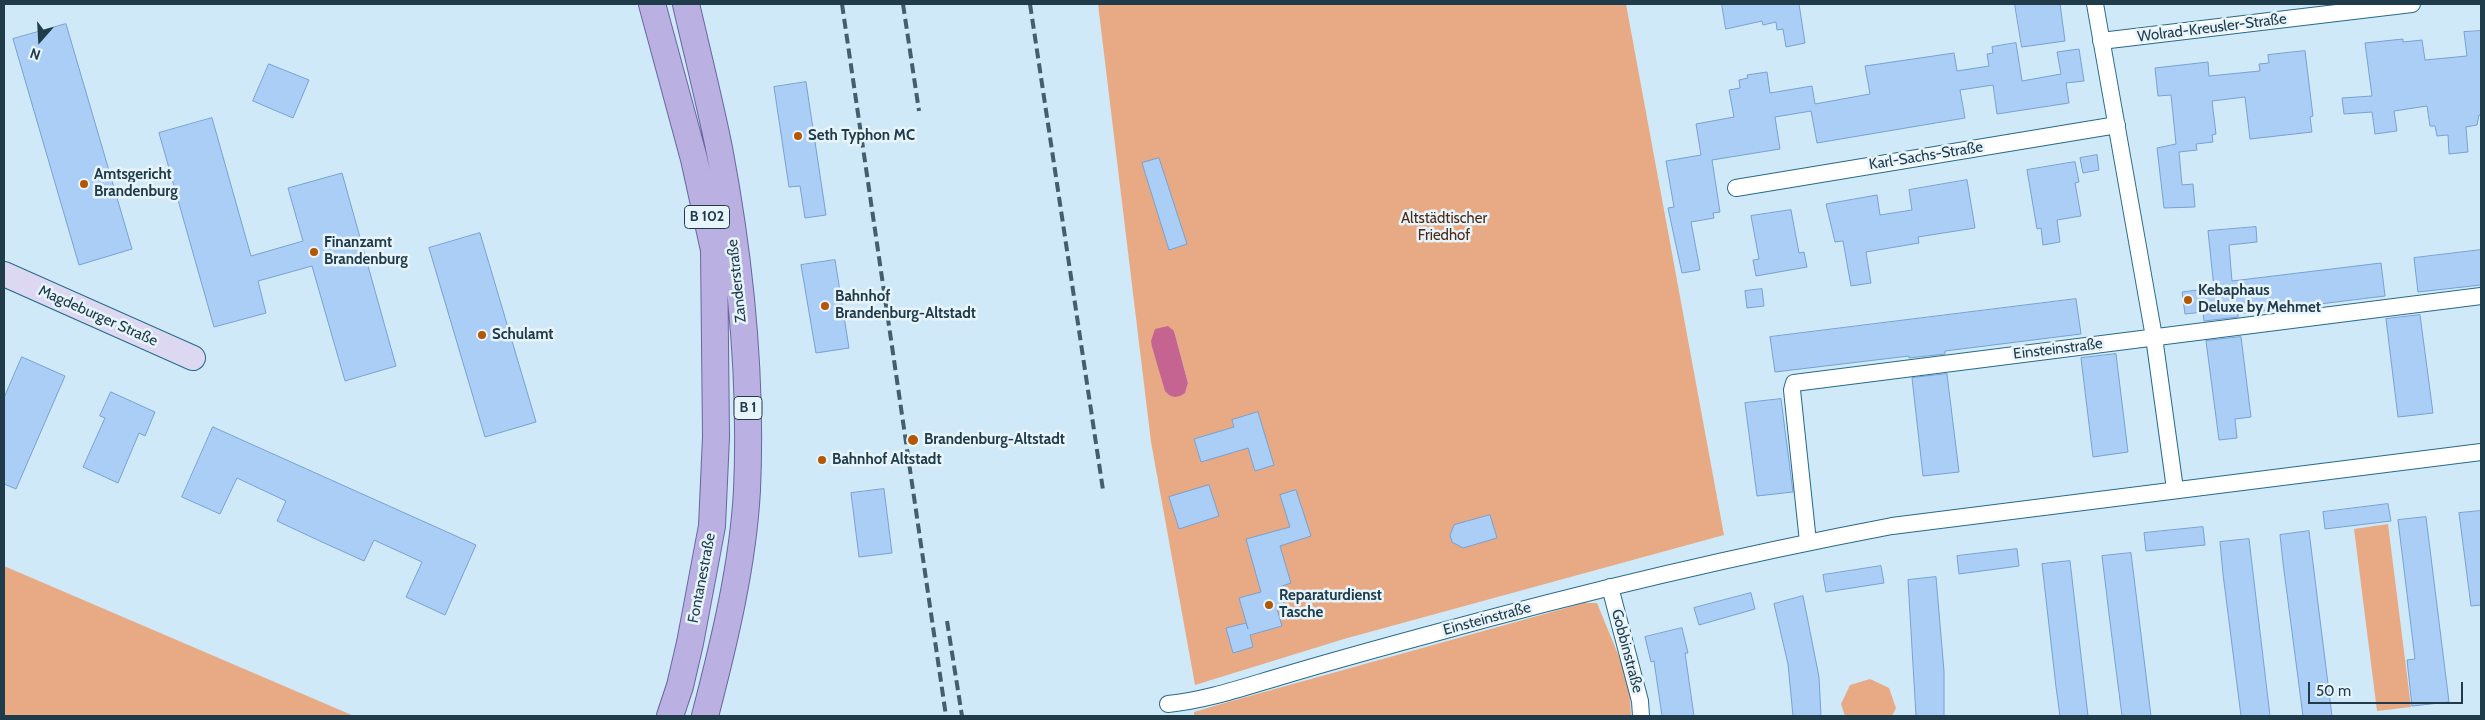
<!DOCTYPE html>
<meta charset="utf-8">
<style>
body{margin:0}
#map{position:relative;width:2485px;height:720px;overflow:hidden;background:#d0e9f8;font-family:Cabin,sans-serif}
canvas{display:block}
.frame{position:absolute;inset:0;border:5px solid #203c4a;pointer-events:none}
.north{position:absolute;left:15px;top:15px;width:50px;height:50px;-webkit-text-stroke:4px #e7f4fc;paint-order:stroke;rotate:199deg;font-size:14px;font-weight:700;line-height:20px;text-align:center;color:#203c4a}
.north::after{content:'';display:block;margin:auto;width:18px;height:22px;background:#203c4a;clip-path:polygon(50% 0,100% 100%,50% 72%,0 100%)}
.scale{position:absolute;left:2308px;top:682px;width:155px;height:22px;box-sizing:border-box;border:2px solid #203c4a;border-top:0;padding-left:6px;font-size:15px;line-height:18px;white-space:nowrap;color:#203c4a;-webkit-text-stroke:4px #e7f4fc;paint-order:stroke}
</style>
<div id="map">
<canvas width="2485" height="720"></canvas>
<div class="frame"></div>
<div class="north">N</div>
<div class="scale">50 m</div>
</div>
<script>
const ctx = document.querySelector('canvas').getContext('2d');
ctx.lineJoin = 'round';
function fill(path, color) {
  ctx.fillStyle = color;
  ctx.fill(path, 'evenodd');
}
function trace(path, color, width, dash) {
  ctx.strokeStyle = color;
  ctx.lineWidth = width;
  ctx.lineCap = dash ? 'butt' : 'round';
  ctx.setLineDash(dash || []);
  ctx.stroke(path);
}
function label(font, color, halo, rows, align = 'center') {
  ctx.font = font + ' Cabin,sans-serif';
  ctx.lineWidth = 5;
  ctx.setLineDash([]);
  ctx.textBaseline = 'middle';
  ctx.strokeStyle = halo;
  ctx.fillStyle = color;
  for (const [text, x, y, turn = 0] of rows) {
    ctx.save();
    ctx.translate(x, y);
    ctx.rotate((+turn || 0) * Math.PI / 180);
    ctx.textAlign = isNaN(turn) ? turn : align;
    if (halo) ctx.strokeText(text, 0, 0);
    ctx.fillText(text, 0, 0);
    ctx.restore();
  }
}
const green = new Path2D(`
 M 1098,4 L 1626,4 L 1724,535 L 1344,639 L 1195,685 L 1151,442 ZM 1174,331 L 1188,383 L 1185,393 L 1167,394 L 1152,347 Z
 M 2388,524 L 2411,707 L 2377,711 L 2354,529 Z
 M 4,566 L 354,716 L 4,716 Z
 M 1584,603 L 1597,603 L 1629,681 L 1631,716 L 1194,716 L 1194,712 L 1221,704 Z
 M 1870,679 L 1889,688 L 1896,708 L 1892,716 L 1845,716 L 1841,704 L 1850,685 Z`);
const water = new Path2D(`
 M 1168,326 L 1174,331 L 1188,383 L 1185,393 C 1179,398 1171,399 1165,391 L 1152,347 L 1151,341 L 1155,329 Z`);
const building = new Path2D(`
 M 1722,4 L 1799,4 L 1805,43 L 1786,47 L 1783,29 L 1777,30 L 1776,22 L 1763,25 L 1762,21 L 1726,29 Z
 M 2015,4 L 2060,4 L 2065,41 L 2022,47 Z
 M 66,24 L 132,249 L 79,265 L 13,39 Z
 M 2481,31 L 2481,115 L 2479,115 L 2477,125 L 2466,127 L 2468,152 L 2449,154 L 2448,135 L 2437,136 L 2435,126 L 2430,126 L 2427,106 L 2394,111 L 2397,131 L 2375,134 L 2372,112 L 2344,114 L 2342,98 L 2372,96 L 2365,43 L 2403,39 L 2403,42 L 2422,40 L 2425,60 L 2467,56 L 2464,32 Z
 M 2016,43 L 2022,81 L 2061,74 L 2057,52 L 2079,49 L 2084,81 L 2066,83 L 2069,103 L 1997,114 L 1993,85 L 1960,90 L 1965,118 L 1817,143 L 1811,111 L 1775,117 L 1780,149 L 1712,160 L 1720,212 L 1713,213 L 1714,218 L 1691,222 L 1700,270 L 1682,273 L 1668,208 L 1674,207 L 1666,161 L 1701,155 L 1696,124 L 1734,117 L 1729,90 L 1740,88 L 1739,80 L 1748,78 L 1747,75 L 1767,72 L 1770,93 L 1812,86 L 1815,104 L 1870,94 L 1865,66 L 1954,53 L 1957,71 L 1989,66 L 1987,54 L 1993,53 L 1992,47 Z
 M 2305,51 L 2313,116 L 2310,117 L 2312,132 L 2250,139 L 2245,97 L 2212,101 L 2216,134 L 2212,135 L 2213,142 L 2196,144 L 2197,150 L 2179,152 L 2182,185 L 2193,184 L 2195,207 L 2164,208 L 2157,148 L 2176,144 L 2171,95 L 2158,96 L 2155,68 L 2208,62 L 2209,76 L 2260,71 L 2259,64 L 2269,63 L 2268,55 Z
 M 269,64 L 309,80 L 293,118 L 253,101 Z
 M 806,82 L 826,215 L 805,218 L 800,186 L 789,187 L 774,87 Z
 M 212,118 L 251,256 L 303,241 L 288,188 L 342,173 L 396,366 L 345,381 L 312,266 L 258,281 L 266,313 L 214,327 L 159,133 Z
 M 2097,155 L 2099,170 L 2083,173 L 2080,158 Z
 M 1159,158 L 1187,244 L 1169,250 L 1142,163 Z
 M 2075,162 L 2079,182 L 2075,183 L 2081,216 L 2057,220 L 2060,242 L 2043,245 L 2041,228 L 2037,229 L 2027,170 Z
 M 1967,180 L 1975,228 L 1918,237 L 1919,243 L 1866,252 L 1871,283 L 1851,286 L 1843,241 L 1835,242 L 1826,204 L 1877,195 L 1880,215 L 1912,210 L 1909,190 Z
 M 1791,210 L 1799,253 L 1804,252 L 1807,267 L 1756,276 L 1753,260 L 1759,259 L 1751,216 Z
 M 2256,227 L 2257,242 L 2229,245 L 2232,281 L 2381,263 L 2385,296 L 2238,314 L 2238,317 L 2204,321 L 2203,312 L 2185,314 L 2182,292 L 2214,288 L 2208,231 Z
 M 480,233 L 536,422 L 485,437 L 429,248 Z
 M 2481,250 L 2481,285 L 2418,292 L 2414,258 Z
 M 835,260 L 849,348 L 816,353 L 801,265 Z
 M 1762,289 L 1764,306 L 1747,308 L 1745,291 Z
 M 2076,299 L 2081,334 L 1945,351 L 1945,354 L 1909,358 L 1909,356 L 1775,372 L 1770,337 Z
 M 2420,315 L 2433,413 L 2398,417 L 2386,319 Z
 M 2241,337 L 2251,417 L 2235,419 L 2237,438 L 2219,440 L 2206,341 Z
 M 2116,354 L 2128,452 L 2093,457 L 2081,358 Z
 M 22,357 L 65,376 L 16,489 L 4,484 L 4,398 Z
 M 1947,374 L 1959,472 L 1923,476 L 1912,378 Z
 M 111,392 L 155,412 L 145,436 L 139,433 L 118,483 L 83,467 L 105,418 L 100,416 Z
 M 1781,399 L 1793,492 L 1757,496 L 1745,403 Z
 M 1258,412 L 1274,465 L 1255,471 L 1248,448 L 1201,462 L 1194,439 L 1234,427 L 1232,420 Z
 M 213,427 L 476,545 L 445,615 L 406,597 L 422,562 L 374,540 L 364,561 L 322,542 L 277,521 L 286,501 L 237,478 L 220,514 L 182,497 Z
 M 1209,485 L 1219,516 L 1179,529 L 1169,497 Z
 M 884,489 L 892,553 L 859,557 L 851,493 Z
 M 1296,490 L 1311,536 L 1280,546 L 1291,583 L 1279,587 L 1285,607 L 1277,609 L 1282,626 L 1250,635 L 1253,647 L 1233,653 L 1226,628 L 1246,623 L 1248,629 L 1239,598 L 1261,592 L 1246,539 L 1290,527 L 1280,495 Z
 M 2388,504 L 2391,521 L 2325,529 L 2323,512 Z
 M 2481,511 L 2481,605 L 2471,606 L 2459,513 Z
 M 1490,515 L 1497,538 L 1463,548 L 1452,542 L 1450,535 L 1454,525 Z
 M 2426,517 L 2449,702 L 2412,706 L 2407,660 L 2415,659 L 2398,520 Z
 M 2203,527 L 2205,545 L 2146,551 L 2144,533 Z
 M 2309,531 L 2332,716 L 2303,716 L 2283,563 L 2280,535 Z
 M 2249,539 L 2270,716 L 2241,716 L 2223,574 L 2220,542 Z
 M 2017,549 L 2019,566 L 1959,574 L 1957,556 Z
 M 2131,553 L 2151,716 L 2122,716 L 2111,630 L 2102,556 Z
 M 2070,561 L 2088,716 L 2060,716 L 2056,687 L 2042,564 Z
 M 1881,566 L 1884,583 L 1826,592 L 1823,575 Z
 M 1936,577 L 1944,671 L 1944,716 L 1916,716 L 1908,580 Z
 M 1751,593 L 1755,609 L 1699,625 L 1694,608 Z
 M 1803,596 L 1819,677 L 1821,716 L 1793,716 L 1788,664 L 1774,604 Z
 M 1682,628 L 1688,653 L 1685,653 L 1694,716 L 1662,716 L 1654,661 L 1651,662 L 1645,637 Z`);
const street = new Path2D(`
 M 2095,4 L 2154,337 L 2175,489
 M 2101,41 L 2412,4
 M 1736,188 L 2117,125
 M 1808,542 L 1792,390 L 1794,383 L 2481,296
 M 1610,587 L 1640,701 L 1641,716
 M 1168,704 C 1207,700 1244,687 1282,676 C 1329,662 1376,649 1424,636 C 1579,593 1734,556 1892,526 L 2481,452`);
const secondary = new Path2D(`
 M 4,274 L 193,358`);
const primary = new Path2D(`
 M 652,4 L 694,159 L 714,250 L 716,437 L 712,526 L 690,643 L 680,686 L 670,716
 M 686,4 C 697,52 709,99 719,148 C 740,259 752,376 747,490 C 743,565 724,643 705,716`);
const rail = new Path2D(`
 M 842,4 L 946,716
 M 903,4 L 919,111
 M 1030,4 L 1103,490
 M 947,621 L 962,716`);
const markers = [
 [798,136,5,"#b45700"],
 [84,184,5,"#b45700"],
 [314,252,5,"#b45700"],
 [2188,300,5,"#b45700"],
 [825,306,5,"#b45700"],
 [482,335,5,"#b45700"],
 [913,440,6,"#b45700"],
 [822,460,5,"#b45700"],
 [1269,605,5,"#b45700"]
];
const shields = [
 [707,217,45],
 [748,408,28]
];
const shieldNames = [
 ["B 102",707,217],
 ["B 1",748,408]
];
const streetNames = [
 ["Wolrad-Kreusler-Straße",2212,28,-7],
 ["Karl-Sachs-Straße",1926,156,-9],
 ["Zanderstraße",737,281,-96],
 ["Magdeburger Straße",98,316,24],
 ["Einsteinstraße",2058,349,-7],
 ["Fontanestraße",702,578,-79],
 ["Einsteinstraße",1487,619,-15],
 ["Gobbinstraße",1627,651,75]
];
const poiNames = [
 ["Seth Typhon MC",808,136],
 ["Amtsgericht",94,175],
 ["Brandenburg",94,192],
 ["Finanzamt",324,243],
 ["Brandenburg",324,260],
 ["Kebaphaus",2198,291],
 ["Deluxe by Mehmet",2198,308],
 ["Bahnhof",835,297],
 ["Brandenburg-Altstadt",835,314],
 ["Schulamt",492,335],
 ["Brandenburg-Altstadt",924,440],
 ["Bahnhof Altstadt",832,460],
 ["Reparaturdienst",1279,596],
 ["Tasche",1279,613]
];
const parkNames = [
 ["Altstädtischer",1444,219],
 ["Friedhof",1444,236]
];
fill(green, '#e8aa84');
fill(water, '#c56491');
fill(building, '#abcef6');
trace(building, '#77a1d1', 1);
trace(street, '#266a8b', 18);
trace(secondary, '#266a8b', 26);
trace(primary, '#6866a0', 28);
trace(street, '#fff', 16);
trace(secondary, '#ddd8f1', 24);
trace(primary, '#bbb0e2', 26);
trace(rail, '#435e6c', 4, [10, 5]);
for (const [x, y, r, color] of markers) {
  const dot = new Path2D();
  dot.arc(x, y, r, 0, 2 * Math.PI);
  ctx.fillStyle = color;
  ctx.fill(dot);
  trace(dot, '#e7f4fc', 2);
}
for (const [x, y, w] of shields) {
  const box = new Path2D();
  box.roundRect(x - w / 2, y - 11.5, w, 23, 4);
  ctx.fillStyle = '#e7f4fc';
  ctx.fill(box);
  trace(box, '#203c4a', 1);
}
label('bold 14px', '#203c4a', null, shieldNames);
label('15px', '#203c4a', '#e7f4fc', streetNames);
label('bold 15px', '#203c4a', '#e7f4fc', poiNames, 'left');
label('15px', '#4d2911', '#e7f4fc', parkNames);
</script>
